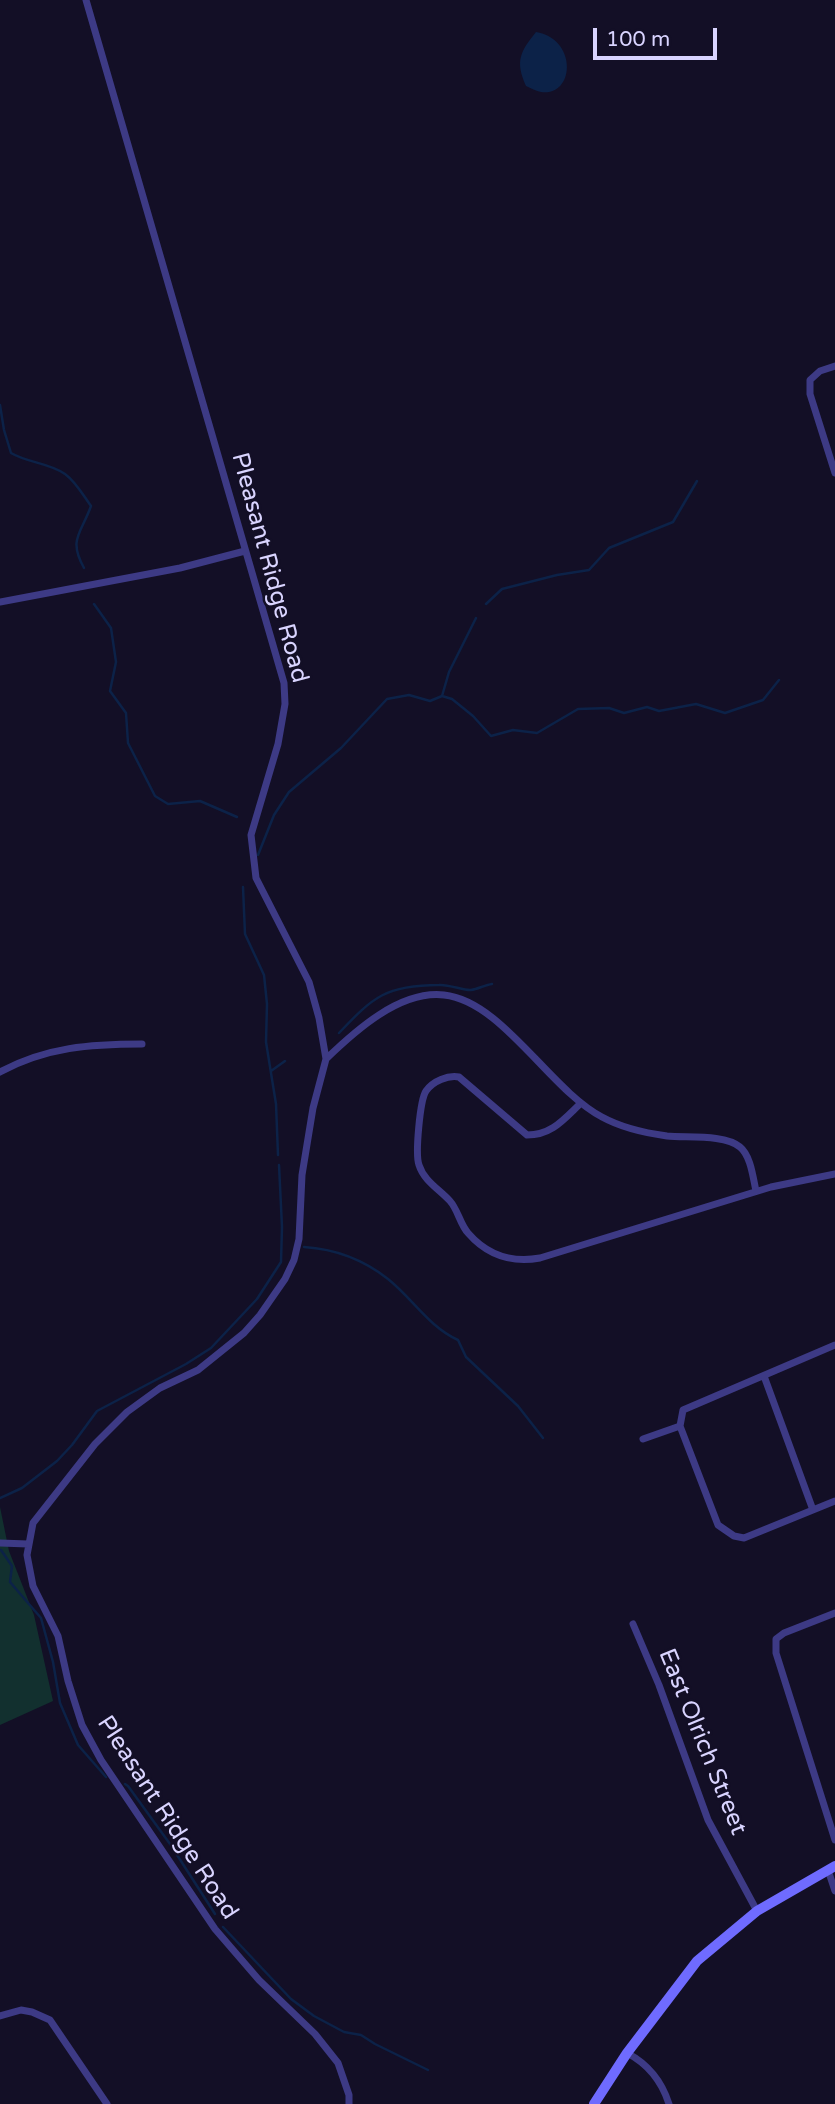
<!DOCTYPE html>
<style>
body{margin:0}
#map{position:relative;width:835px;height:2104px;overflow:hidden;background:#130f26;font-family:"Varela Round",sans-serif}
canvas{display:block}
.scale{position:absolute;left:593px;top:28px;width:124px;height:32px;box-sizing:border-box;border:4px solid #d9d4ff;border-top:0;padding-left:9px;font-size:21px;line-height:24px;white-space:nowrap;color:#d9d4ff;-webkit-text-stroke:5px #130f26;paint-order:stroke}
</style>
<div id="map">
<canvas width="835" height="2104"></canvas>
<div class="scale">100 m</div>
</div>
<script>
const ctx = document.querySelector('canvas').getContext('2d');
ctx.lineJoin = 'round';
function fill(path, color) {
  ctx.fillStyle = color;
  ctx.fill(path, 'evenodd');
}
function trace(path, color, width, dash) {
  ctx.strokeStyle = color;
  ctx.lineWidth = width;
  ctx.lineCap = dash ? 'butt' : 'round';
  ctx.setLineDash(dash || []);
  ctx.stroke(path);
}
function label(font, color, halo, rows, align = 'center') {
  ctx.font = font + ' "Varela Round",sans-serif';
  ctx.lineWidth = 5;
  ctx.setLineDash([]);
  ctx.textBaseline = 'middle';
  ctx.strokeStyle = halo;
  ctx.fillStyle = color;
  for (const [text, x, y, turn = 0] of rows) {
    ctx.save();
    ctx.translate(x, y);
    ctx.rotate((+turn || 0) * Math.PI / 180);
    ctx.textAlign = isNaN(turn) ? turn : align;
    if (halo) ctx.strokeText(text, 0, 0);
    ctx.fillText(text, 0, 0);
    ctx.restore();
  }
}
const green = new Path2D(`
 M 0,1507 L 9,1551 L 34,1615 L 53,1701 L 0,1725 Z`);
const water = new Path2D(`
 M 536,32 C 578,39 575,97 541,92 C 536,91 531,88 526,86 C 515,61 520,52 536,32 Z`);
const stream = new Path2D(`
 M 0,405 L 4,430 L 11,453 C 28,463 50,463 65,474 C 76,482 83,495 91,506 C 81,534 68,539 84,568
 M 94,604 L 111,628 L 116,662 L 110,691 L 126,713 L 128,743 L 155,796 L 168,804 L 200,801 L 237,817
 M 486,604 L 502,589 L 557,575 L 589,570 L 609,548 L 673,522 L 697,481
 M 442,696 L 449,672 L 476,618
 M 258,855 L 274,815 L 289,792 L 341,748 L 387,699 L 409,695 L 430,701 L 442,696 L 452,699 L 473,716 L 491,736 L 513,730 L 537,733 L 578,709 L 609,708 L 624,713 L 647,707 L 659,711 L 696,704 L 725,713 L 763,700 L 779,680
 M 243,887 L 245,934 L 264,975 L 267,1004 L 266,1042 L 276,1104 L 278,1155
 M 339,1033 C 373,997 386,985 439,985 C 448,984 465,991 471,990 C 478,989 485,985 492,984
 M 271,1071 L 285,1061
 M 304,1247 C 335,1249 364,1260 388,1279 C 412,1298 429,1327 458,1340 L 466,1357 L 518,1406 L 543,1438
 M 0,1498 L 22,1488 L 57,1461 L 72,1445 L 97,1411 L 186,1364 L 211,1348 L 257,1299 L 281,1262 L 282,1227 L 279,1165
 M 1,1550 L 12,1566 L 10,1582 L 41,1618 L 53,1662 L 60,1703 L 78,1745 L 106,1777
 M 125,1784 L 128,1786 L 170,1844 L 215,1914
 M 223,1927 L 291,1999 L 314,2016 L 344,2032 L 361,2035 L 375,2044 L 428,2070`);
const street = new Path2D(`
 M 86,0 L 284,683 L 285,704 L 278,744 L 251,835 L 256,878 L 309,982 L 319,1018 L 326,1059 L 313,1108 L 302,1175 L 299,1239 L 294,1260 L 285,1279 L 260,1315 L 244,1333 L 198,1370 L 160,1388 L 127,1412 L 95,1444 L 33,1523 L 27,1555 L 33,1586 L 58,1636 L 68,1681 L 82,1725 L 101,1760 L 215,1929 L 259,1980 L 315,2034 L 338,2063 L 349,2095 L 349,2104
 M 835,366 L 820,371 L 810,380 L 810,394 L 835,473
 M 0,602 L 180,568 L 245,551
 M 326,1059 C 355,1031 400,990 444,995 C 502,1001 550,1090 602,1117 C 622,1128 645,1133 667,1136 C 687,1138 725,1134 740,1147 C 751,1156 753,1178 756,1191
 M 0,1072 C 46,1047 91,1044 142,1044
 M 581,1103 C 564,1119 552,1135 527,1135 L 459,1077 C 448,1075 433,1081 426,1091 C 420,1100 415,1154 419,1165 C 424,1181 439,1189 450,1201 C 458,1210 460,1224 468,1233 C 487,1255 512,1263 540,1258 L 771,1187 L 835,1174
 M 835,1345 L 683,1410 L 680,1426 L 718,1525 L 734,1536 L 744,1538 L 835,1501
 M 764,1376 L 813,1510
 M 643,1439 L 680,1426
 M 0,1543 L 28,1544
 M 835,1613 L 784,1633 L 776,1639 L 776,1653 L 835,1840
 M 633,1624 L 659,1685 L 708,1820 L 757,1911
 M 828,1870 L 835,1891
 M 0,2016 L 21,2010 L 32,2012 L 50,2020 L 107,2104
 M 627,2053 C 648,2064 662,2082 669,2104`);
const secondary = new Path2D(`
 M 594,2104 L 627,2053 L 697,1961 L 757,1911 L 835,1866`);
const streetNames = [
 ["Pleasant Ridge Road",269,568,75],
 ["East Olrich Street",702,1742,68],
 ["Pleasant Ridge Road",167,1818,57]
];
fill(green, '#12302f');
fill(water, '#0c2248');
trace(stream, '#0c2248', 2.5);
trace(street, '#3d3a85', 7);
trace(secondary, '#6f6bff', 10);
label('24px', '#d9d4ff', '#130f26', streetNames);
</script>
